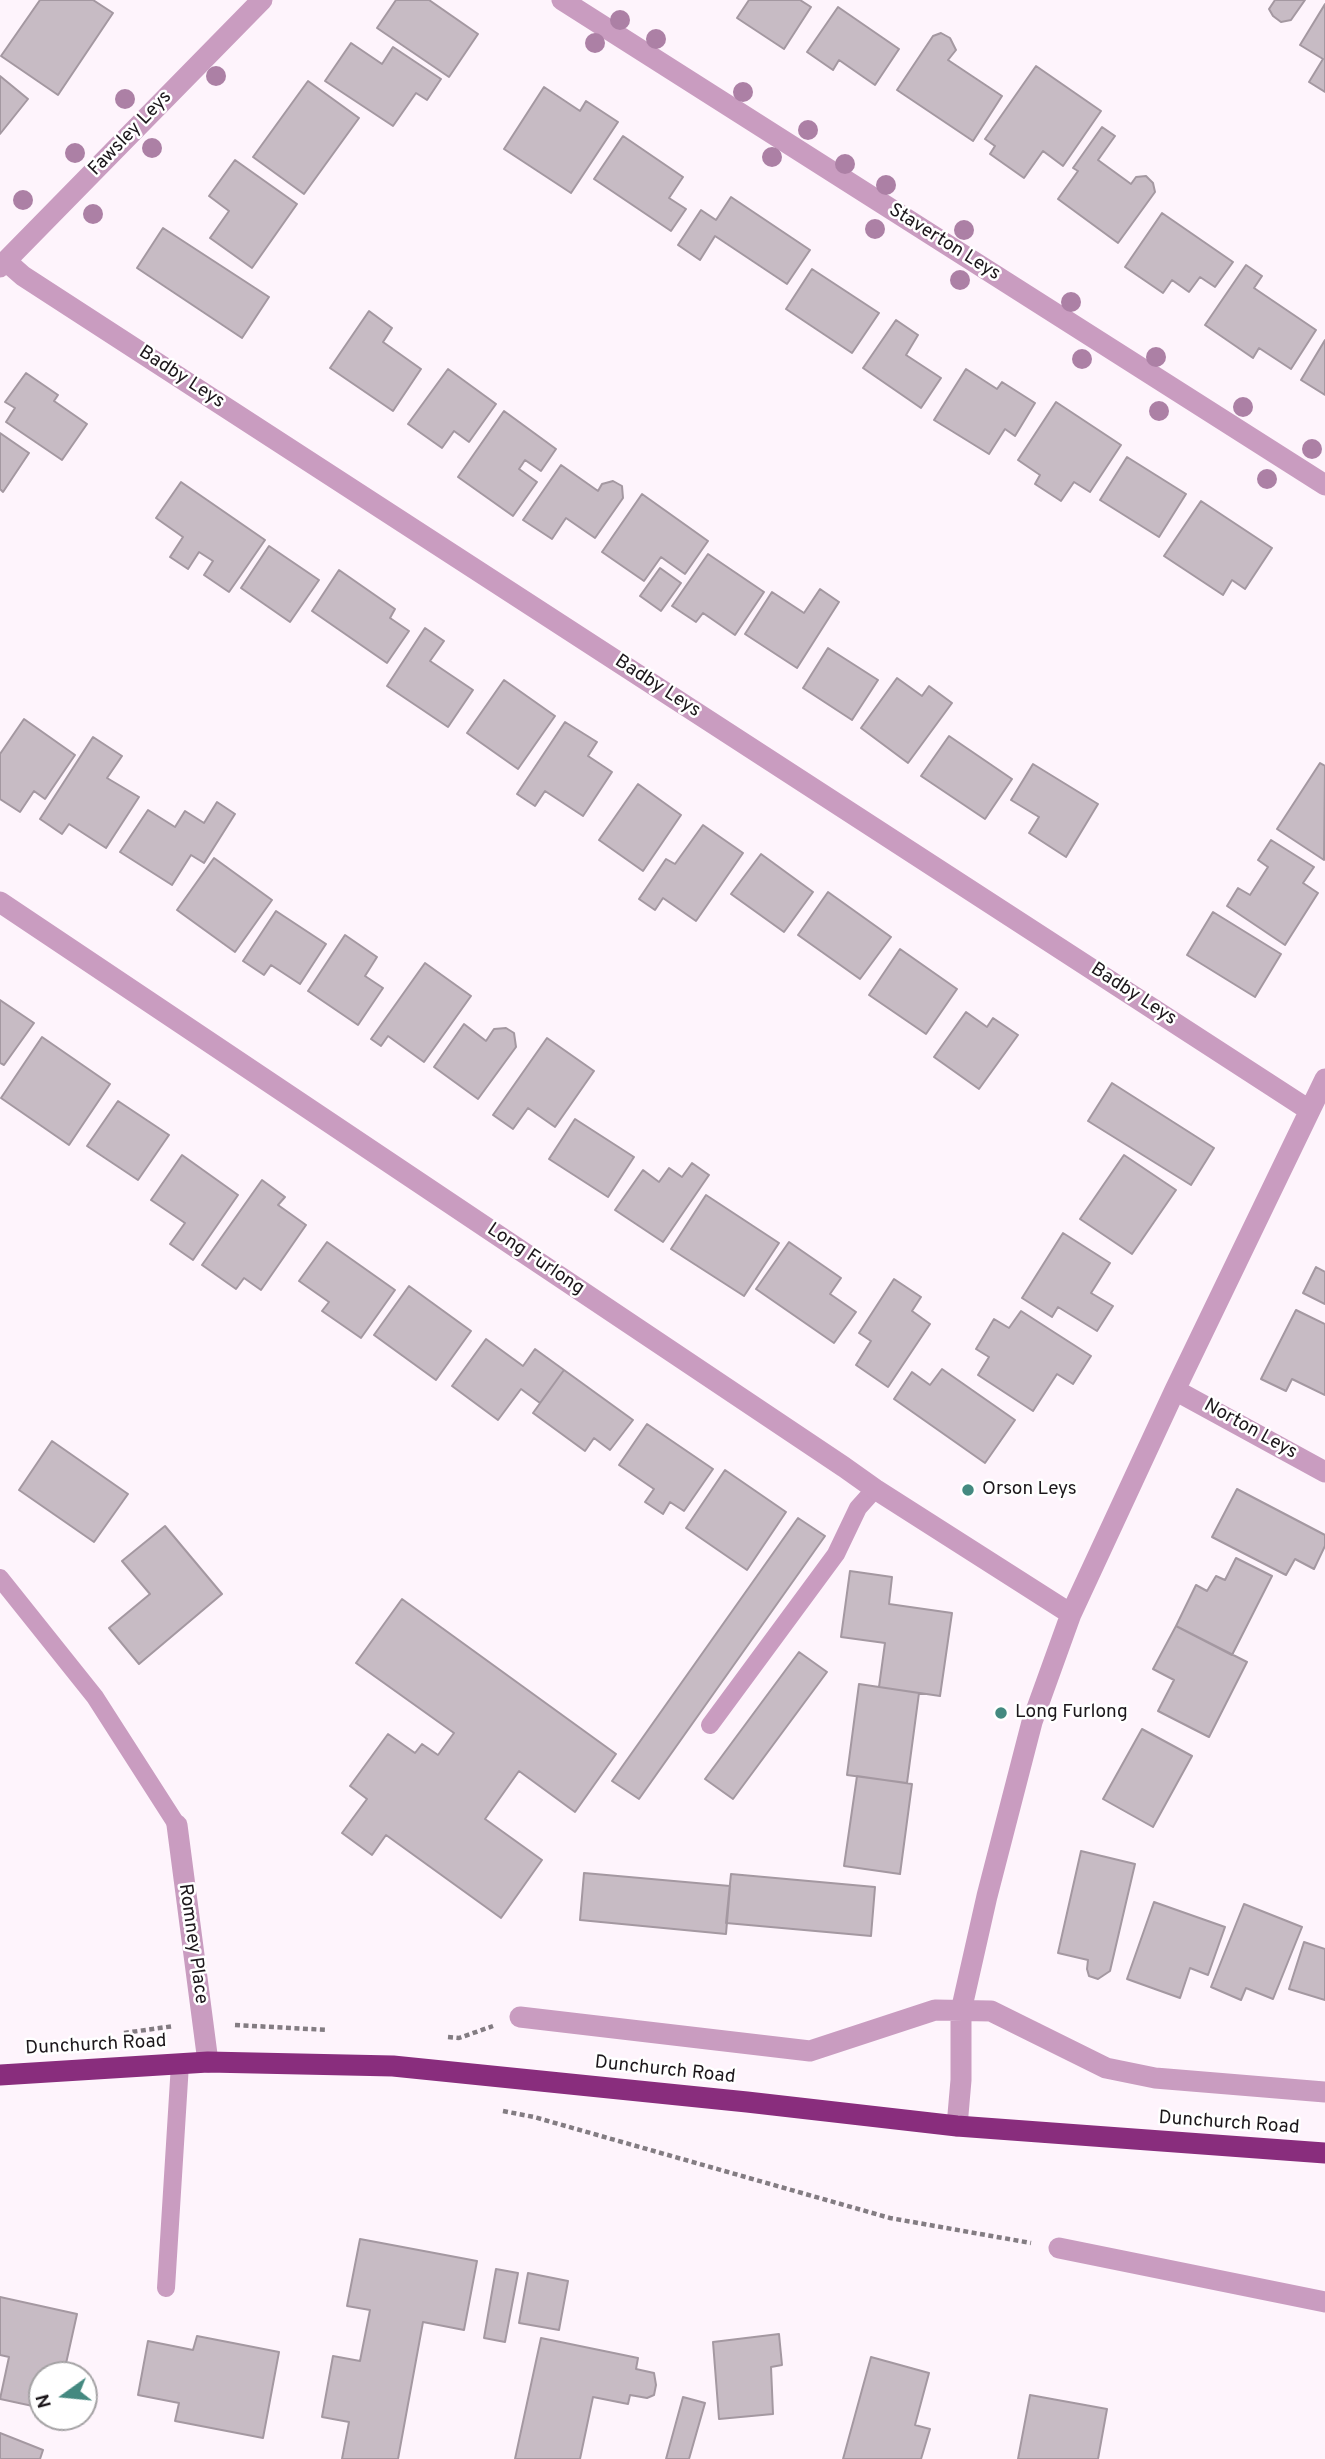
<!DOCTYPE html>
<style>
body{margin:0}
#map{position:relative;width:1325px;height:2459px;overflow:hidden;background:#fef4fc;font-family:Overpass,sans-serif}
canvas{display:block}
.north{position:absolute;left:28px;top:2361px;width:70px;height:70px;box-sizing:border-box;background:#fff;border:2px solid #a4a2a4;border-radius:50%;rotate:255deg;font-size:19px;font-weight:700;line-height:28px;text-align:center;color:#1c171b}
.north::after{content:'';display:block;margin:auto;width:24px;height:32px;background:#448980;clip-path:polygon(50% 0,100% 100%,50% 72%,0 100%)}
</style>
<div id="map">
<canvas width="1325" height="2459"></canvas>
<div class="north">N</div>
</div>
<script>
const ctx = document.querySelector('canvas').getContext('2d');
ctx.lineJoin = 'round';
function fill(path, color) {
  ctx.fillStyle = color;
  ctx.fill(path, 'evenodd');
}
function trace(path, color, width, dash) {
  ctx.strokeStyle = color;
  ctx.lineWidth = width;
  ctx.lineCap = dash ? 'butt' : 'round';
  ctx.setLineDash(dash || []);
  ctx.stroke(path);
}
function label(font, color, halo, rows, align = 'center') {
  ctx.font = font + ' Overpass,sans-serif';
  ctx.lineWidth = 5;
  ctx.setLineDash([]);
  ctx.textBaseline = 'middle';
  ctx.strokeStyle = halo;
  ctx.fillStyle = color;
  for (const [text, x, y, turn = 0] of rows) {
    ctx.save();
    ctx.translate(x, y);
    ctx.rotate((+turn || 0) * Math.PI / 180);
    ctx.textAlign = isNaN(turn) ? turn : align;
    if (halo) ctx.strokeText(text, 0, 0);
    ctx.fillText(text, 0, 0);
    ctx.restore();
  }
}
const building = new Path2D(`
 M 40,0 L 93,0 L 113,13 L 58,95 L 1,56 Z
 M 396,0 L 429,0 L 478,34 L 449,77 L 377,28 Z
 M 749,0 L 800,0 L 811,7 L 784,49 L 737,18 Z
 M 1275,0 L 1305,0 L 1291,20 L 1281,22 L 1273,16 L 1269,9 Z
 M 1325,4 L 1325,92 L 1309,82 L 1323,59 L 1300,45 Z
 M 838,7 L 899,49 L 875,85 L 839,60 L 833,70 L 807,52 Z
 M 941,33 L 950,38 L 956,50 L 948,60 L 1002,96 L 973,141 L 897,90 L 933,36 Z
 M 351,43 L 382,64 L 393,47 L 441,79 L 427,100 L 416,93 L 393,126 L 325,81 Z
 M 1036,66 L 1101,111 L 1063,166 L 1043,151 L 1024,178 L 990,154 L 995,146 L 985,139 Z
 M 0,76 L 28,99 L 0,134 Z
 M 308,81 L 359,118 L 304,194 L 253,157 Z
 M 544,87 L 580,111 L 586,101 L 618,122 L 571,193 L 504,149 Z
 M 1102,127 L 1115,136 L 1098,160 L 1131,184 L 1136,177 L 1146,176 L 1153,183 L 1155,192 L 1118,243 L 1058,199 L 1078,171 L 1073,168 Z
 M 623,136 L 683,177 L 669,198 L 686,209 L 671,231 L 594,179 Z
 M 235,160 L 297,204 L 252,268 L 210,238 L 229,211 L 209,196 Z
 M 731,197 L 810,250 L 787,284 L 715,236 L 700,260 L 678,245 L 701,210 L 716,220 Z
 M 1162,213 L 1233,262 L 1215,287 L 1200,277 L 1189,292 L 1172,280 L 1163,293 L 1125,267 Z
 M 163,228 L 269,297 L 242,338 L 137,268 Z
 M 1246,265 L 1262,276 L 1254,288 L 1316,330 L 1291,369 L 1259,348 L 1253,358 L 1205,325 Z
 M 812,269 L 879,313 L 852,353 L 786,309 Z
 M 369,311 L 392,328 L 383,342 L 421,369 L 393,411 L 330,368 Z
 M 896,320 L 918,335 L 906,355 L 941,378 L 921,408 L 863,368 Z
 M 1325,340 L 1325,395 L 1301,380 Z
 M 448,369 L 496,404 L 469,442 L 454,431 L 442,448 L 408,424 Z
 M 966,369 L 997,389 L 1002,382 L 1035,403 L 1015,436 L 1005,429 L 989,454 L 934,420 Z
 M 26,373 L 58,395 L 54,401 L 87,424 L 62,460 L 6,422 L 15,408 L 5,402 Z
 M 1056,402 L 1121,445 L 1090,492 L 1074,482 L 1061,501 L 1035,484 L 1040,475 L 1018,460 Z
 M 504,411 L 556,449 L 541,471 L 525,460 L 519,469 L 537,482 L 513,516 L 458,477 Z
 M 0,433 L 29,453 L 3,492 L 0,489 Z
 M 1127,457 L 1186,494 L 1159,537 L 1100,500 Z
 M 561,465 L 598,491 L 602,484 L 613,481 L 622,486 L 623,498 L 595,538 L 566,518 L 552,539 L 523,520 Z
 M 181,482 L 265,540 L 229,592 L 204,575 L 213,561 L 199,552 L 188,569 L 170,557 L 183,537 L 156,518 Z
 M 642,494 L 708,541 L 685,574 L 661,557 L 644,581 L 602,552 Z
 M 1201,501 L 1272,548 L 1245,589 L 1232,580 L 1223,595 L 1164,556 Z
 M 269,546 L 319,580 L 290,622 L 241,588 Z
 M 708,554 L 764,592 L 735,635 L 703,613 L 696,622 L 672,606 Z
 M 660,568 L 681,583 L 661,611 L 640,596 Z
 M 339,570 L 395,609 L 390,618 L 409,631 L 387,663 L 312,611 Z
 M 820,589 L 839,602 L 797,668 L 745,634 L 772,592 L 804,613 Z
 M 425,628 L 444,641 L 430,661 L 473,690 L 448,727 L 387,686 Z
 M 828,648 L 878,680 L 852,720 L 803,688 Z
 M 897,678 L 922,696 L 929,686 L 952,703 L 908,763 L 861,728 Z
 M 504,680 L 555,716 L 518,769 L 467,733 Z
 M 24,719 L 75,755 L 45,799 L 34,791 L 20,812 L 0,799 L 0,754 Z
 M 565,722 L 597,742 L 588,756 L 612,772 L 583,816 L 545,791 L 535,806 L 517,794 Z
 M 949,736 L 1012,779 L 985,819 L 921,776 Z
 M 93,737 L 122,756 L 107,778 L 139,797 L 106,848 L 69,824 L 62,834 L 40,819 Z
 M 1320,763 L 1325,766 L 1324,860 L 1277,829 Z
 M 1033,764 L 1098,804 L 1066,857 L 1029,833 L 1039,817 L 1011,800 Z
 M 638,784 L 681,815 L 643,871 L 599,840 Z
 M 217,802 L 235,814 L 204,863 L 191,855 L 172,885 L 120,852 L 148,810 L 175,827 L 185,811 L 204,823 Z
 M 703,825 L 743,853 L 696,921 L 663,898 L 655,910 L 639,899 L 666,859 L 675,864 Z
 M 1271,840 L 1314,867 L 1303,883 L 1318,893 L 1285,945 L 1227,906 L 1238,888 L 1250,895 L 1268,867 L 1258,860 Z
 M 761,854 L 813,892 L 784,932 L 731,894 Z
 M 214,858 L 272,900 L 235,952 L 177,910 Z
 M 828,892 L 891,937 L 860,979 L 798,935 Z
 M 276,911 L 326,944 L 300,984 L 271,965 L 264,975 L 243,961 Z
 M 1213,912 L 1281,954 L 1255,997 L 1187,955 Z
 M 345,935 L 377,957 L 365,976 L 383,988 L 358,1025 L 308,991 Z
 M 900,949 L 957,989 L 926,1034 L 869,995 Z
 M 425,963 L 471,996 L 424,1062 L 388,1036 L 381,1046 L 371,1039 Z
 M 0,1000 L 34,1023 L 4,1065 L 0,1063 Z
 M 966,1012 L 987,1027 L 993,1018 L 1018,1035 L 979,1089 L 934,1057 Z
 M 464,1024 L 486,1041 L 494,1029 L 506,1028 L 514,1033 L 516,1047 L 478,1099 L 434,1067 Z
 M 42,1037 L 110,1084 L 69,1145 L 1,1098 Z
 M 547,1038 L 594,1071 L 555,1127 L 528,1108 L 513,1129 L 493,1115 Z
 M 1112,1083 L 1214,1148 L 1191,1185 L 1088,1121 Z
 M 118,1101 L 169,1135 L 138,1180 L 87,1146 Z
 M 575,1119 L 634,1157 L 608,1197 L 549,1159 Z
 M 182,1155 L 238,1195 L 193,1260 L 170,1244 L 185,1223 L 151,1200 Z
 M 1124,1155 L 1176,1190 L 1132,1254 L 1080,1219 Z
 M 692,1163 L 709,1175 L 663,1242 L 615,1210 L 643,1170 L 659,1182 L 669,1168 L 682,1177 Z
 M 262,1180 L 285,1197 L 278,1205 L 306,1225 L 261,1290 L 244,1278 L 236,1289 L 202,1265 Z
 M 706,1195 L 779,1243 L 744,1296 L 671,1249 Z
 M 1063,1233 L 1110,1263 L 1091,1293 L 1113,1306 L 1097,1331 L 1058,1307 L 1052,1317 L 1022,1298 Z
 M 327,1242 L 395,1290 L 361,1338 L 322,1311 L 329,1302 L 299,1281 Z
 M 789,1242 L 841,1278 L 830,1294 L 856,1312 L 834,1343 L 756,1289 Z
 M 1316,1267 L 1325,1272 L 1325,1304 L 1303,1293 Z
 M 894,1279 L 921,1297 L 912,1311 L 930,1324 L 888,1387 L 856,1365 L 871,1341 L 859,1333 Z
 M 409,1286 L 471,1331 L 436,1380 L 374,1335 Z
 M 1296,1310 L 1325,1324 L 1325,1395 L 1292,1379 L 1286,1391 L 1261,1379 Z
 M 1021,1311 L 1091,1356 L 1073,1384 L 1057,1374 L 1033,1411 L 978,1375 L 989,1357 L 976,1349 L 994,1319 L 1009,1328 Z
 M 486,1339 L 523,1366 L 535,1349 L 564,1370 L 540,1403 L 521,1389 L 498,1420 L 452,1386 Z
 M 942,1369 L 1015,1420 L 985,1463 L 894,1399 L 912,1372 L 930,1385 Z
 M 564,1370 L 633,1420 L 610,1450 L 594,1438 L 585,1451 L 533,1413 Z
 M 647,1424 L 713,1469 L 684,1511 L 670,1502 L 663,1514 L 645,1502 L 654,1489 L 619,1465 Z
 M 52,1441 L 128,1494 L 94,1542 L 19,1490 Z
 M 725,1470 L 786,1512 L 747,1570 L 686,1528 Z
 M 1237,1489 L 1325,1535 L 1325,1546 L 1314,1569 L 1295,1559 L 1286,1575 L 1212,1537 Z
 M 798,1518 L 825,1536 L 639,1799 L 612,1781 Z
 M 165,1526 L 222,1594 L 139,1664 L 109,1628 L 150,1594 L 122,1561 Z
 M 1236,1558 L 1272,1576 L 1232,1655 L 1176,1626 L 1196,1585 L 1207,1591 L 1216,1576 L 1225,1580 Z
 M 850,1571 L 892,1577 L 889,1604 L 952,1613 L 940,1696 L 879,1687 L 885,1643 L 841,1637 Z
 M 402,1599 L 616,1754 L 575,1812 L 519,1771 L 485,1819 L 542,1860 L 501,1918 L 386,1835 L 372,1855 L 342,1833 L 367,1799 L 350,1786 L 388,1734 L 415,1753 L 422,1744 L 438,1755 L 454,1733 L 356,1663 Z
 M 1176,1626 L 1247,1662 L 1209,1737 L 1158,1711 L 1174,1680 L 1153,1669 Z
 M 799,1652 L 827,1672 L 733,1799 L 705,1779 Z
 M 859,1684 L 919,1693 L 907,1783 L 847,1775 Z
 M 1142,1729 L 1192,1756 L 1153,1827 L 1103,1799 Z
 M 857,1776 L 912,1784 L 900,1874 L 844,1866 Z
 M 1081,1851 L 1135,1864 L 1110,1971 L 1098,1979 L 1089,1976 L 1087,1969 L 1088,1960 L 1058,1953 Z
 M 584,1873 L 730,1886 L 726,1934 L 580,1920 Z
 M 731,1874 L 875,1887 L 871,1936 L 726,1923 Z
 M 1154,1902 L 1225,1927 L 1208,1975 L 1190,1968 L 1180,1998 L 1127,1979 Z
 M 1244,1904 L 1302,1927 L 1273,1999 L 1246,1988 L 1241,2000 L 1211,1987 Z
 M 1304,1942 L 1325,1949 L 1325,2000 L 1289,1989 Z
 M 360,2239 L 477,2261 L 464,2330 L 423,2322 L 398,2459 L 342,2459 L 349,2422 L 322,2417 L 333,2356 L 360,2361 L 370,2310 L 347,2306 Z
 M 496,2269 L 518,2273 L 505,2342 L 484,2338 Z
 M 528,2273 L 568,2281 L 559,2330 L 519,2323 Z
 M 0,2297 L 77,2314 L 65,2368 L 83,2372 L 89,2377 L 88,2386 L 84,2388 L 84,2375 L 42,2375 L 42,2408 L 0,2399 L 9,2357 L 0,2355 Z
 M 779,2334 L 782,2365 L 771,2367 L 773,2414 L 719,2419 L 713,2342 Z
 M 197,2336 L 279,2352 L 263,2438 L 175,2421 L 179,2403 L 138,2395 L 148,2341 L 193,2350 Z
 M 541,2338 L 638,2358 L 636,2369 L 654,2373 L 656,2385 L 654,2395 L 647,2398 L 630,2395 L 628,2404 L 593,2397 L 580,2459 L 515,2459 Z
 M 871,2357 L 929,2373 L 915,2425 L 930,2429 L 921,2459 L 843,2459 Z
 M 1030,2395 L 1107,2409 L 1098,2459 L 1018,2459 Z
 M 683,2397 L 705,2403 L 689,2459 L 666,2459 Z
 M 0,2433 L 43,2450 L 40,2459 L 0,2459 Z`);
const path = new Path2D(`
 M 235,2025 L 328,2030
 M 124,2033 L 174,2026
 M 448,2037 L 459,2038 L 493,2026
 M 503,2111 L 534,2117 L 890,2218 L 1031,2243`);
const lane = new Path2D(`
 M 0,1578 L 95,1697 L 177,1825
 M 710,1725 L 836,1554 L 858,1508 L 875,1489
 M 166,2288 L 180,2064`);
const street = new Path2D(`
 M 562,0 L 1325,485
 M 6,261 L 23,276 L 1309,1110
 M 0,267 L 262,0
 M 0,902 L 844,1467 L 875,1489 L 1071,1614
 M 1175,1390 L 1325,1472
 M 177,1825 L 208,2062
 M 520,2017 L 810,2051 L 935,2010 L 991,2011 L 1106,2068 L 1155,2078 L 1325,2092
 M 957,2126 L 961,2080 L 961,2011 L 987,1896 L 1032,1722 L 1071,1614 L 1175,1390 L 1325,1079
 M 1059,2248 L 1325,2302`);
const highway = new Path2D(`
 M 0,2075 L 208,2062 L 393,2066 L 747,2102 L 957,2126 L 1325,2153`);
const trees = [
 [620,20],
 [656,39],
 [595,43],
 [216,76],
 [743,92],
 [125,99],
 [808,130],
 [152,148],
 [75,153],
 [772,157],
 [845,164],
 [886,185],
 [23,200],
 [93,214],
 [875,229],
 [964,230],
 [960,280],
 [1071,302],
 [1156,357],
 [1082,359],
 [1243,407],
 [1159,411],
 [1312,449],
 [1267,479]
];
const markers = [
 [968,1490,7,"#448980"],
 [1001,1713,7,"#448980"]
];
const streetNames = [
 ["Fawsley Leys",131,134,-46],
 ["Staverton Leys",944,243,32],
 ["Badby Leys",181,378,33],
 ["Badby Leys",657,687,33],
 ["Badby Leys",1133,995,33],
 ["Long Furlong",535,1260,34],
 ["Norton Leys",1250,1430,29],
 ["Romney Place",192,1944,82],
 ["Dunchurch Road",96,2046,-3],
 ["Dunchurch Road",665,2071,6],
 ["Dunchurch Road",1229,2124,4]
];
const poiNames = [
 ["Orson Leys",982,1490],
 ["Long Furlong",1015,1713]
];
fill(building, '#c7bbc4');
trace(building, '#a498a1', 2);
trace(path, '#837c82', 4.5, [5, 3.5]);
trace(lane, '#c99cc0', 18);
trace(street, '#c99cc0', 21);
trace(highway, '#892d7d', 21);
ctx.fillStyle = '#ac80a5';
for (const [x, y] of trees) {
  ctx.beginPath();
  ctx.arc(x, y, 10, 0, 2 * Math.PI);
  ctx.fill();
}
for (const [x, y, r, color] of markers) {
  const dot = new Path2D();
  dot.arc(x, y, r, 0, 2 * Math.PI);
  ctx.fillStyle = color;
  ctx.fill(dot);
  trace(dot, '#fff', 2.5);
}
label('19px', '#1c171b', '#fff', streetNames);
label('19px', '#1c171b', '#fff', poiNames, 'left');
</script>
